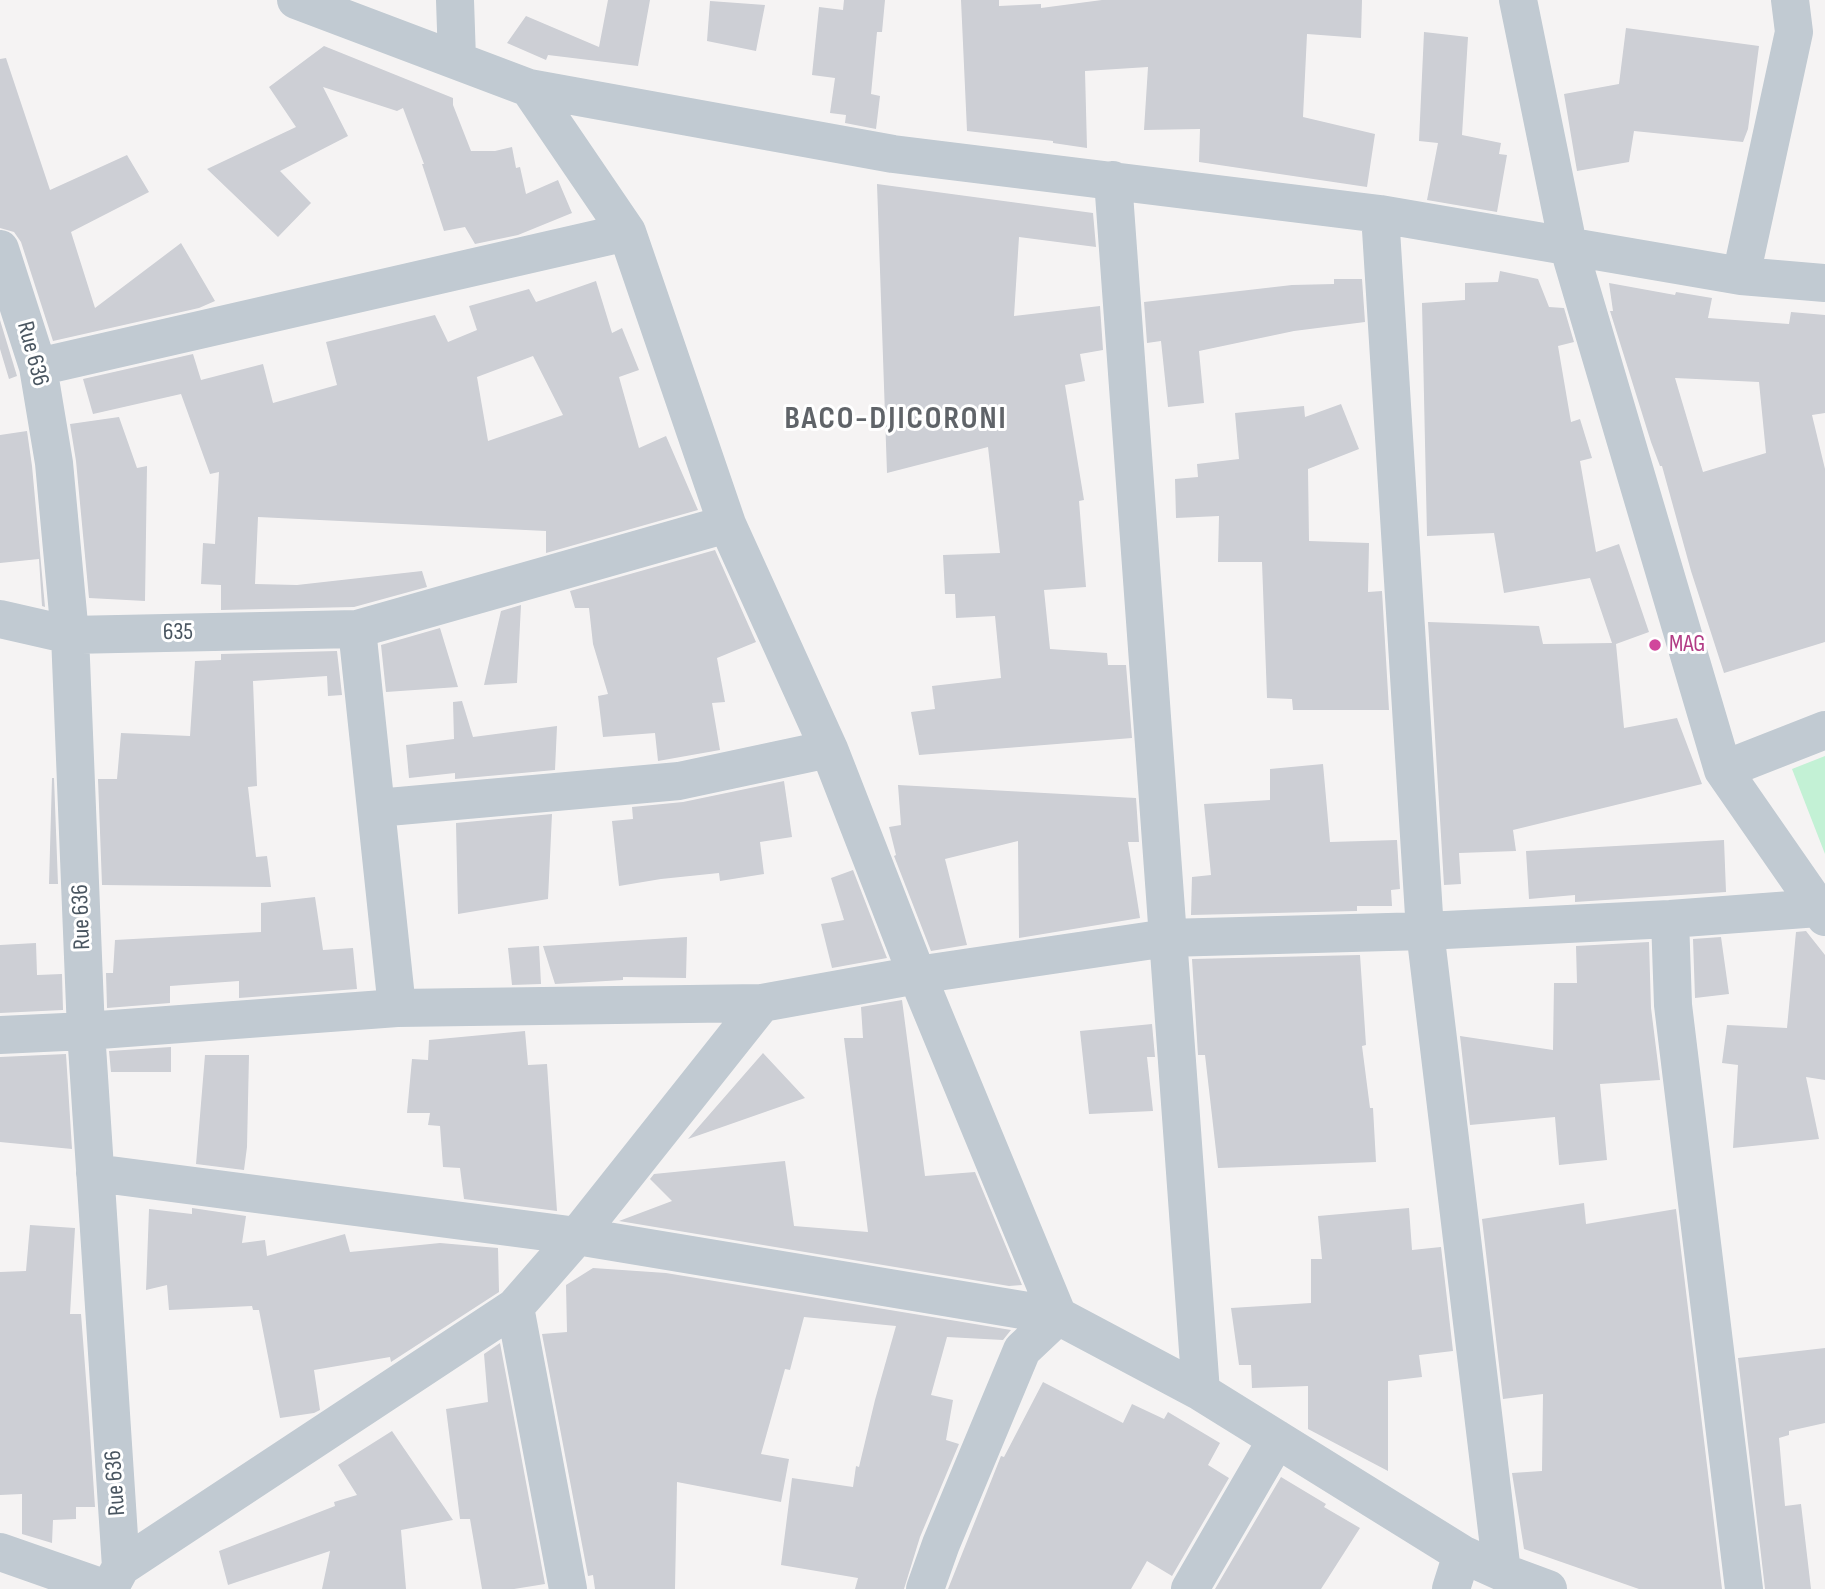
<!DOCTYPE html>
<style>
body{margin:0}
canvas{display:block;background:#f5f3f3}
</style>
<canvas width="1825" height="1589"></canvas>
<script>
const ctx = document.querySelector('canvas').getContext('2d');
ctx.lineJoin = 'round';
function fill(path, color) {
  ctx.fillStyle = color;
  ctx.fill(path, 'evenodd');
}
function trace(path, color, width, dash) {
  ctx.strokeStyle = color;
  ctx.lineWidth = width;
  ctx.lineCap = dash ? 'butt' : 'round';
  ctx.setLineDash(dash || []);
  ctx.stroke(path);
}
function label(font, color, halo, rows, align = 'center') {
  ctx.font = font + ' "Sofia Sans Condensed",sans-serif';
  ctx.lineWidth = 6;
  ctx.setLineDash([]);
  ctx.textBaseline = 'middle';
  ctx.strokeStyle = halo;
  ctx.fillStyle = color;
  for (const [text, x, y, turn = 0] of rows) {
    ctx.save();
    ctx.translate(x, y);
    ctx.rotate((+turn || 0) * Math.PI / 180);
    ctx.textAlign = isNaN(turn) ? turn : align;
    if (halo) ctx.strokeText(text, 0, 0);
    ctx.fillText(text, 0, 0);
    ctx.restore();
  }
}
const green = new Path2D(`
 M 1825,756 L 1825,854 L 1792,769 Z`);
const building = new Path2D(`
 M 608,0 L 650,0 L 638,66 L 548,55 L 546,60 L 507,43 L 526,16 L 599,47 Z
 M 844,0 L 885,0 L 882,32 L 877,32 L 871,94 L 880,96 L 876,129 L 845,123 L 846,115 L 830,113 L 835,78 L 812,75 L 819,7 L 843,10 Z
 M 961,0 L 999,0 L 999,6 L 1041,4 L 1041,8 L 1102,0 L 1362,0 L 1361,38 L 1307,34 L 1303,117 L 1375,134 L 1367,187 L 1199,162 L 1200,129 L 1144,130 L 1148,67 L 1085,71 L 1087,148 L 1053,143 L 1053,141 L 967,131 Z
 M 710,1 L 765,5 L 756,51 L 707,41 Z
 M 1626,28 L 1759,46 L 1748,129 L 1743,142 L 1634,131 L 1629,162 L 1577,171 L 1564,94 L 1619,84 Z
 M 1424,32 L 1468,37 L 1462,135 L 1501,143 L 1499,154 L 1507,155 L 1497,212 L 1427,200 L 1438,143 L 1419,141 Z
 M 324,46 L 453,98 L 453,105 L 471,151 L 495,151 L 512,147 L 516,168 L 520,167 L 526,194 L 558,180 L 572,213 L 518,235 L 475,244 L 465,227 L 444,231 L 422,164 L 424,164 L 403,108 L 397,111 L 323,87 L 348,136 L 280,171 L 311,203 L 278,237 L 207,169 L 296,127 L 269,87 Z
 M 6,58 L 50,190 L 127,155 L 149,192 L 71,232 L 95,308 L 181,243 L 215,301 L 199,308 L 53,341 L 21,242 L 14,232 L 0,228 L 0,59 Z
 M 877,184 L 1093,213 L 1096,247 L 1019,237 L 1014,316 L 1100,306 L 1103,350 L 1080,354 L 1085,381 L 1065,385 L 1084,500 L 1079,501 L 1086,587 L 1044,590 L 1050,649 L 1107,653 L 1108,665 L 1126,665 L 1132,738 L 919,755 L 911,712 L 935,709 L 932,686 L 1001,678 L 995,616 L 956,618 L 955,594 L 945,594 L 943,555 L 1000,553 L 988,447 L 887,473 Z
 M 1500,271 L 1538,279 L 1549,307 L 1564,308 L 1574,342 L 1558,346 L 1571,422 L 1580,419 L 1592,458 L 1580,461 L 1596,552 L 1619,544 L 1649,632 L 1616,644 L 1624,728 L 1677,718 L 1702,784 L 1513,830 L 1516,851 L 1459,853 L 1461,884 L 1444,885 L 1428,622 L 1539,626 L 1543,644 L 1612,643 L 1590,578 L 1504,593 L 1494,533 L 1427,536 L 1422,303 L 1465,300 L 1465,283 L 1498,282 Z
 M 1334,279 L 1362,279 L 1365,322 L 1294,331 L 1199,351 L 1204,403 L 1168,407 L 1161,341 L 1147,343 L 1144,302 L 1292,285 L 1334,284 Z
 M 596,281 L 612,333 L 622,328 L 639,370 L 619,377 L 639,448 L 666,436 L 698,510 L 546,553 L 546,531 L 258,517 L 255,584 L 297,585 L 422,571 L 427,587 L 354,607 L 221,610 L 221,585 L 201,584 L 203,543 L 215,544 L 219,472 L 210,474 L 181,394 L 93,414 L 83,379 L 193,354 L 201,380 L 263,364 L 273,403 L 337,385 L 326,342 L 435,315 L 448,342 L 477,330 L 469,306 L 529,289 L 536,302 ZM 533,356 L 563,415 L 488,441 L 477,377 Z
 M 1609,283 L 1675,295 L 1676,292 L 1712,298 L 1708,318 L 1789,324 L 1791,312 L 1825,315 L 1825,413 L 1812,415 L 1825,469 L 1825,642 L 1724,673 L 1691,571 L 1662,466 L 1660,466 L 1651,442 L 1610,311 L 1613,311 ZM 1675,378 L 1759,382 L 1766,453 L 1703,472 Z
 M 0,320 L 17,376 L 9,379 L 0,349 Z
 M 1341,404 L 1359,449 L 1308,469 L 1309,541 L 1369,543 L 1368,592 L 1382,591 L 1389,710 L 1293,710 L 1292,699 L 1267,698 L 1262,562 L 1218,562 L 1219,516 L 1176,518 L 1175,479 L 1198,477 L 1197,464 L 1239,459 L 1235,413 L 1304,406 L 1305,417 Z
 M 119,417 L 137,468 L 147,466 L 145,601 L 89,598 L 76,461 L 70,424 Z
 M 27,431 L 32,466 L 45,607 L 42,606 L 39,559 L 0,563 L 0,435 Z
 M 715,550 L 756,642 L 717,658 L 725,702 L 712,703 L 720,750 L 658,761 L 655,733 L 603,737 L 598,696 L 608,694 L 593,644 L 589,608 L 575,608 L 570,591 Z
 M 521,605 L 517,683 L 484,685 L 501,611 Z
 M 440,628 L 458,687 L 386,692 L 381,645 Z
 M 337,651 L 342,695 L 328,696 L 327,676 L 253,681 L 257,786 L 248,787 L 256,857 L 267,856 L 271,887 L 102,885 L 98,779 L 117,779 L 121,733 L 190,736 L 195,661 L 221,660 L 221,654 Z
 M 462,701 L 473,737 L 557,726 L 555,770 L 455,779 L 455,773 L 409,778 L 406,745 L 454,739 L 453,702 Z
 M 1323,764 L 1330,842 L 1397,840 L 1400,889 L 1391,890 L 1392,906 L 1357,906 L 1357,911 L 1191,915 L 1192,877 L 1211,875 L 1204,804 L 1270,800 L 1270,769 Z
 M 52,778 L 54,778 L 58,884 L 49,884 Z
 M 784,781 L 792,837 L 760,842 L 764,874 L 720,881 L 719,873 L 661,879 L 619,886 L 612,821 L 633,819 L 632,807 L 683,802 Z
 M 898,785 L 1136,798 L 1139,842 L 1128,842 L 1140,918 L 1019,938 L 1018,841 L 945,859 L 967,945 L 931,951 L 894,856 L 896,855 L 889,827 L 901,825 Z
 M 552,814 L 548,899 L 458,914 L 456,823 Z
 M 1724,840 L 1726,892 L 1575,902 L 1575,895 L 1529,899 L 1526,851 Z
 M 853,870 L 887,958 L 832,968 L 821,924 L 844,920 L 831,878 Z
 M 315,897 L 323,950 L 353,948 L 357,989 L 239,998 L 239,981 L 170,986 L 170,1003 L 107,1008 L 106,973 L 113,973 L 115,940 L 261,932 L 261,903 Z
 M 1806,931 L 1825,955 L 1825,1080 L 1806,1077 L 1819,1139 L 1733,1148 L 1738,1065 L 1722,1063 L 1727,1025 L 1787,1028 L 1796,932 Z
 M 687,937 L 686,978 L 623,977 L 623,980 L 555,984 L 543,946 Z
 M 1721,937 L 1729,994 L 1695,998 L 1693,939 Z
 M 1649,942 L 1651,1008 L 1660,1080 L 1600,1084 L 1607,1160 L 1559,1165 L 1555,1117 L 1470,1125 L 1460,1036 L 1553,1050 L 1554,983 L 1577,983 L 1576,946 Z
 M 36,943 L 37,975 L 62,974 L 63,1010 L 0,1013 L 0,945 Z
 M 539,946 L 541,984 L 512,985 L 508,948 Z
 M 1360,955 L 1366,1045 L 1362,1046 L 1370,1108 L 1373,1108 L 1376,1162 L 1218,1168 L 1205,1055 L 1198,1055 L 1192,959 Z
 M 902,1000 L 925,1176 L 975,1172 L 1022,1285 L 1009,1286 L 619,1221 L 672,1201 L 650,1179 L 654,1174 L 785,1161 L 794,1226 L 868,1232 L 844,1038 L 863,1038 L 861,1007 Z
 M 1152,1024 L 1155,1057 L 1147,1057 L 1153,1111 L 1089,1114 L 1080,1031 Z
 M 525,1031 L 528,1065 L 547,1064 L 557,1211 L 464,1199 L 460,1168 L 443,1167 L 440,1126 L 428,1125 L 430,1113 L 407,1113 L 412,1059 L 428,1060 L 429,1040 Z
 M 171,1047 L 171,1072 L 111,1072 L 109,1051 Z
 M 763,1053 L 805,1098 L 688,1139 Z
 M 66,1054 L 72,1149 L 0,1142 L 0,1057 Z
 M 205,1055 L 249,1055 L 247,1147 L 244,1170 L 196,1164 Z
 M 1584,1203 L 1586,1224 L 1676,1209 L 1722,1589 L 1639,1589 L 1524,1549 L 1512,1473 L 1542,1471 L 1543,1394 L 1503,1399 L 1482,1219 Z
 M 192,1208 L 246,1216 L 242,1243 L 265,1240 L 267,1256 L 345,1234 L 350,1252 L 440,1243 L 498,1248 L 499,1292 L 391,1362 L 390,1357 L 314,1370 L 320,1410 L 314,1413 L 280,1418 L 259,1310 L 253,1310 L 252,1306 L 169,1310 L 167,1285 L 146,1290 L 149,1209 L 192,1214 Z
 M 1409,1208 L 1412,1250 L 1441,1247 L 1453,1351 L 1419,1355 L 1422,1377 L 1388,1381 L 1388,1471 L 1308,1429 L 1308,1386 L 1252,1388 L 1251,1365 L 1239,1365 L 1231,1308 L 1311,1303 L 1311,1259 L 1322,1259 L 1318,1216 Z
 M 30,1225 L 75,1228 L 70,1314 L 81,1314 L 89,1418 L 95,1507 L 76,1507 L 76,1519 L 53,1520 L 52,1543 L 22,1534 L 22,1494 L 0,1495 L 0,1272 L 26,1271 Z
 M 593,1268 L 666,1273 L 1011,1330 L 1003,1340 L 947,1337 L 931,1395 L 953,1400 L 946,1440 L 959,1444 L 920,1537 L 904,1589 L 855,1589 L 858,1578 L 781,1565 L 792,1478 L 853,1487 L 856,1466 L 859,1467 L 875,1400 L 896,1326 L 804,1317 L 790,1370 L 785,1369 L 761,1454 L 789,1459 L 781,1502 L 677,1482 L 675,1589 L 595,1589 L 593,1575 L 588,1576 L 542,1334 L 567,1332 L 566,1285 Z
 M 500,1343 L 545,1584 L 514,1589 L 482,1589 L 470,1519 L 460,1519 L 446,1409 L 488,1402 L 484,1354 Z
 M 1825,1348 L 1825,1423 L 1789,1431 L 1789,1435 L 1779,1438 L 1785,1506 L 1801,1504 L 1811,1589 L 1765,1589 L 1738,1358 Z
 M 1043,1382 L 1123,1423 L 1132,1404 L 1164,1419 L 1168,1412 L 1220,1443 L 1208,1465 L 1229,1478 L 1172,1576 L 1147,1561 L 1131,1589 L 948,1589 L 1001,1456 L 1004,1457 Z
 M 392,1431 L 453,1520 L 401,1530 L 406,1589 L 322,1589 L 330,1551 L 228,1585 L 219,1551 L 335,1506 L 334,1502 L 357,1495 L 338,1465 Z
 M 1281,1477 L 1326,1504 L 1324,1507 L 1360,1528 L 1321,1589 L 1215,1589 Z`);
const minor = new Path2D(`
 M 296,0 L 529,88 L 893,154 L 1380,214
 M 455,0 L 457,59
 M 1518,0 L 1568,245 L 1723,770
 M 529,88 L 627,232 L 727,524 L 829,749 L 917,975 L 1058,1316 L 1022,1350 L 941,1544 L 925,1589
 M 1113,180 L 1201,1392
 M 0,249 L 38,367 L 54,463 L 70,635 L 86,1031 L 121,1567 L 109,1589
 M 1741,276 L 1794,32 L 1790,0
 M 38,367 L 627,232
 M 0,619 L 70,635 L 357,629 L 727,524
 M 357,629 L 397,1008
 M 1825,730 L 1723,770 L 1825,917
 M 377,808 L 679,781 L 829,749
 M 1670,919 L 1673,1005 L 1744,1589
 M 0,1035 L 86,1031 L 397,1008 L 762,1003 L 917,975 L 1167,938 L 1425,931 L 1670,919 L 1818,908
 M 95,1173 L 577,1236 L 1058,1316 L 1201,1392 L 1462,1554 L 1502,1572 L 1548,1589
 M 515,1307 L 568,1589
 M 0,1552 L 106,1589
 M 121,1567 L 515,1307 L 577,1236 L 762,1003
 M 1502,1572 L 1425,931 L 1380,214 L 1741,276 L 1825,283
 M 1190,1589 L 1277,1439
 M 1451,1589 L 1462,1554`);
const markers = [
 [1655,645,7,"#d1479c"]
];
const streetNames = [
 ["Rue 636",32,354,75],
 ["635",178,633,-1],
 ["Rue 636",82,917,-92],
 ["Rue 636",116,1483,-94]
];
const hotelNames = [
 ["MAG",1669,645]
];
const districtNames = [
 ["BACO-DJICORONI",896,420]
];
fill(green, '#c3f1d5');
fill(building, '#cdcfd5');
trace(minor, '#c1cad2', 38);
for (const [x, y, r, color] of markers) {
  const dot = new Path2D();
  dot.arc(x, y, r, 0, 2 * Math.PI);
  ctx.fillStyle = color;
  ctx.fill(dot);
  trace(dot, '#fff', 2.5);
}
label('24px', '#4a5661', '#fff', streetNames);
label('24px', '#b23c85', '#fff', hotelNames, 'left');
ctx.letterSpacing = '2px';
label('bold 32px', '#5f6368', '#fff', districtNames);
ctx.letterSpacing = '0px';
</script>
